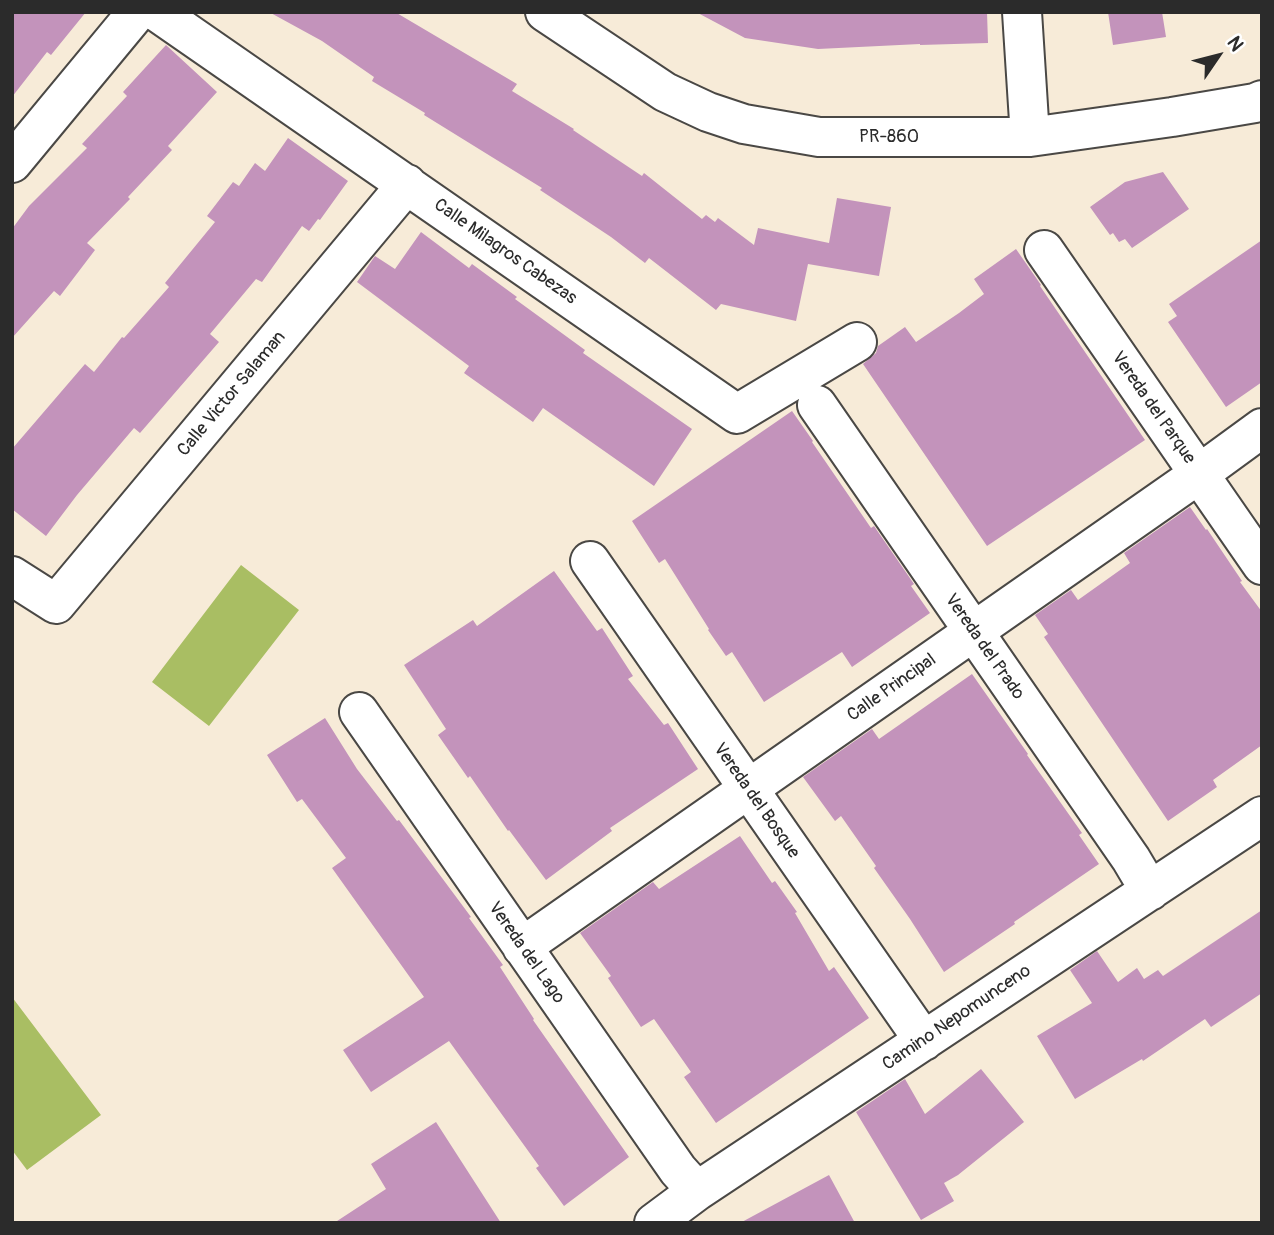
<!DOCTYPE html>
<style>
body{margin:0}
#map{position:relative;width:1274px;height:1235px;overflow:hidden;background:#f7ebd8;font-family:Pangolin,sans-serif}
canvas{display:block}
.frame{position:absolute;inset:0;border:14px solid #2b2b2b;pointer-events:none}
.north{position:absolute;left:1183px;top:21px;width:70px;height:70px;-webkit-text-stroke:5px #fff;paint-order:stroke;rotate:55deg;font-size:19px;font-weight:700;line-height:28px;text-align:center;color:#2b2b2b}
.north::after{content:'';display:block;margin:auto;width:24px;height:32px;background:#2b2b2b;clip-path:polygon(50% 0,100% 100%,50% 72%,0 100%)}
</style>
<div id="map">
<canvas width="1274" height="1235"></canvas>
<div class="frame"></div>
<div class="north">N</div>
</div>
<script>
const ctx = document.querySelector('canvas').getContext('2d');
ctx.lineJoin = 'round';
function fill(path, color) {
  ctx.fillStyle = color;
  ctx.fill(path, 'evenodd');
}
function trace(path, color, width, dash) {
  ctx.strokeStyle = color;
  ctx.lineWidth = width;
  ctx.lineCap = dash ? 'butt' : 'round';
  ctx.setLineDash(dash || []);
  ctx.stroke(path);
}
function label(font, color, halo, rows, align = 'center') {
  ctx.font = font + ' Pangolin,sans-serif';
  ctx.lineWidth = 7;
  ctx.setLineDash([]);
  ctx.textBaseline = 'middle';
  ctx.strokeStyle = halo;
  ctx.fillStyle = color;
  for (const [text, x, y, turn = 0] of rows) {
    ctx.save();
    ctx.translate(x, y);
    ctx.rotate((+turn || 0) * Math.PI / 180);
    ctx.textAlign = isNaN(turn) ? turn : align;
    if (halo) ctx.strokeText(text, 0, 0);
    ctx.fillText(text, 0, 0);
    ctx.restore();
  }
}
const green = new Path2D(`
 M 241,565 L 299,610 L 209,726 L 152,682 Z
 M 12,997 L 101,1115 L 27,1170 L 12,1150 Z`);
const building = new Path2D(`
 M 12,12 L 86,12 L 51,55 L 47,52 L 12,97 Z
 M 269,12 L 395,12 L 517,84 L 512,91 L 574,129 L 573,130 L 642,176 L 644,173 L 702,219 L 706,215 L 715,222 L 718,218 L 754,245 L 758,228 L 829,243 L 837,198 L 891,207 L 879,276 L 808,264 L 796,321 L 721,304 L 716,310 L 649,258 L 645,263 L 611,237 L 540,190 L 542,188 L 424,115 L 425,113 L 372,81 L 374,77 L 322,41 Z
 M 696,12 L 987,12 L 988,43 L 920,45 L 920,44 L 818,49 L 745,38 Z
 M 1108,12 L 1162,12 L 1166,37 L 1113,45 Z
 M 166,45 L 217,92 L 168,146 L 172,150 L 128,197 L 130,199 L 87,243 L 95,250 L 60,296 L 54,291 L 12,338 L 12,229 L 29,206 L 87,148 L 82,144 L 127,96 L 123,92 Z
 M 288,138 L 348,181 L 320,220 L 318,219 L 309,231 L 302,226 L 262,282 L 256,279 L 210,334 L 219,342 L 140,433 L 134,428 L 77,495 L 46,536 L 12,509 L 12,449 L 85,364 L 94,372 L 122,337 L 124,338 L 169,287 L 165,283 L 215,222 L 207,216 L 233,182 L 239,186 L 255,163 L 265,171 Z
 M 1163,172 L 1189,209 L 1132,248 L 1125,239 L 1119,242 L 1113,233 L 1110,235 L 1090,207 L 1125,182 Z
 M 421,232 L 469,268 L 472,264 L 517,297 L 515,299 L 585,350 L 583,353 L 692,429 L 654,486 L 543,408 L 533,422 L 464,373 L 469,366 L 357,282 L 375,256 L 395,269 Z
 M 1262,240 L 1262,382 L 1226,407 L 1168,322 L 1177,316 L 1169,304 Z
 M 1016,249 L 1041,285 L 1040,286 L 1145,440 L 987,546 L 863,364 L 876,353 L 878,346 L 905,327 L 916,342 L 959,313 L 984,294 L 974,279 Z
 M 792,411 L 813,441 L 812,442 L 871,528 L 874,526 L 914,584 L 911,586 L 930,613 L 852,667 L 842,652 L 764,702 L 732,652 L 726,656 L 708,630 L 709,629 L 665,559 L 659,563 L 632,521 Z
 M 1190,507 L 1206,530 L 1207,529 L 1242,581 L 1240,582 L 1262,612 L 1262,745 L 1213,780 L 1217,787 L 1168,821 L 1044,637 L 1048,634 L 1035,615 L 1071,590 L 1078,600 L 1130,563 L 1124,553 Z
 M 554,571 L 597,631 L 602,628 L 633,676 L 628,679 L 664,725 L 668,723 L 698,769 L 610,828 L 612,831 L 546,880 L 509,830 L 508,831 L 470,776 L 468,778 L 438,735 L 446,729 L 404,665 L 473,620 L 477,626 Z
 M 972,674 L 1028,754 L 1027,755 L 1082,833 L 1079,835 L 1099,864 L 1014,922 L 1015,924 L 944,972 L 910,919 L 874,868 L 876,866 L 841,816 L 835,821 L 803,777 L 872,729 L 879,739 Z
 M 325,718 L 357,769 L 397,821 L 399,820 L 471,917 L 469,918 L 503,965 L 500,967 L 534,1019 L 533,1020 L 629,1157 L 564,1206 L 536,1168 L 539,1166 L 449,1041 L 371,1092 L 343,1050 L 424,997 L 332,868 L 346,858 L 302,799 L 297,802 L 267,755 Z
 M 740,836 L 772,883 L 775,881 L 797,912 L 795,913 L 829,971 L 834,967 L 869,1018 L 716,1123 L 684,1077 L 691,1072 L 654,1019 L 641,1027 L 608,978 L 611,976 L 580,933 L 653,882 L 659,889 Z
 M 1262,910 L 1262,993 L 1211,1027 L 1205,1019 L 1143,1061 L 1142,1059 L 1075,1099 L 1037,1036 L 1092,1003 L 1070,970 L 1097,951 L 1118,982 L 1137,968 L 1144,979 L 1158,970 L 1163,976 Z
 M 981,1069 L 1024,1122 L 958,1175 L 944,1183 L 954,1201 L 921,1220 L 856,1112 L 905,1079 L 925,1114 Z
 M 436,1122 L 501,1223 L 334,1223 L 386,1189 L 371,1164 Z
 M 829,1175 L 855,1223 L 740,1223 Z`);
const minor = new Path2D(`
 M 157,12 L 737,414 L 857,342
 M 545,12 L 665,92 L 708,112 L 744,124 L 819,137 L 1030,137 L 1172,117 L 1255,103 L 1262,100
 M 1022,12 L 1030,137
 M 12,163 L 137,12
 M 1044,250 L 1262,565
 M 817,405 L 1131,859 L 1150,891
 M 590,561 L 924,1041
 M 12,576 L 56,604 L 407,184
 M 359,712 L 678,1170 L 697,1191
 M 522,947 L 1199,474 L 1262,428
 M 654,1223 L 697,1191 L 1262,816`);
const streetNames = [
 ["PR-860",889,137],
 ["Calle Milagros Cabezas",505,252,35],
 ["Calle Victor Salaman",232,394,-50],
 ["Vereda del Parque",1153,408,55],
 ["Vereda del Prado",984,647,55],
 ["Calle Principal",892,688,-35],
 ["Vereda del Bosque",756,801,55],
 ["Vereda del Lago",526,953,55],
 ["Camino Nepomunceno",957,1018,-34]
];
fill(green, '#a9be63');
fill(building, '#c393bb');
trace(minor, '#4a4845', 42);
trace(minor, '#fff', 38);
label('18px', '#2b2b2b', '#fff', streetNames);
</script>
